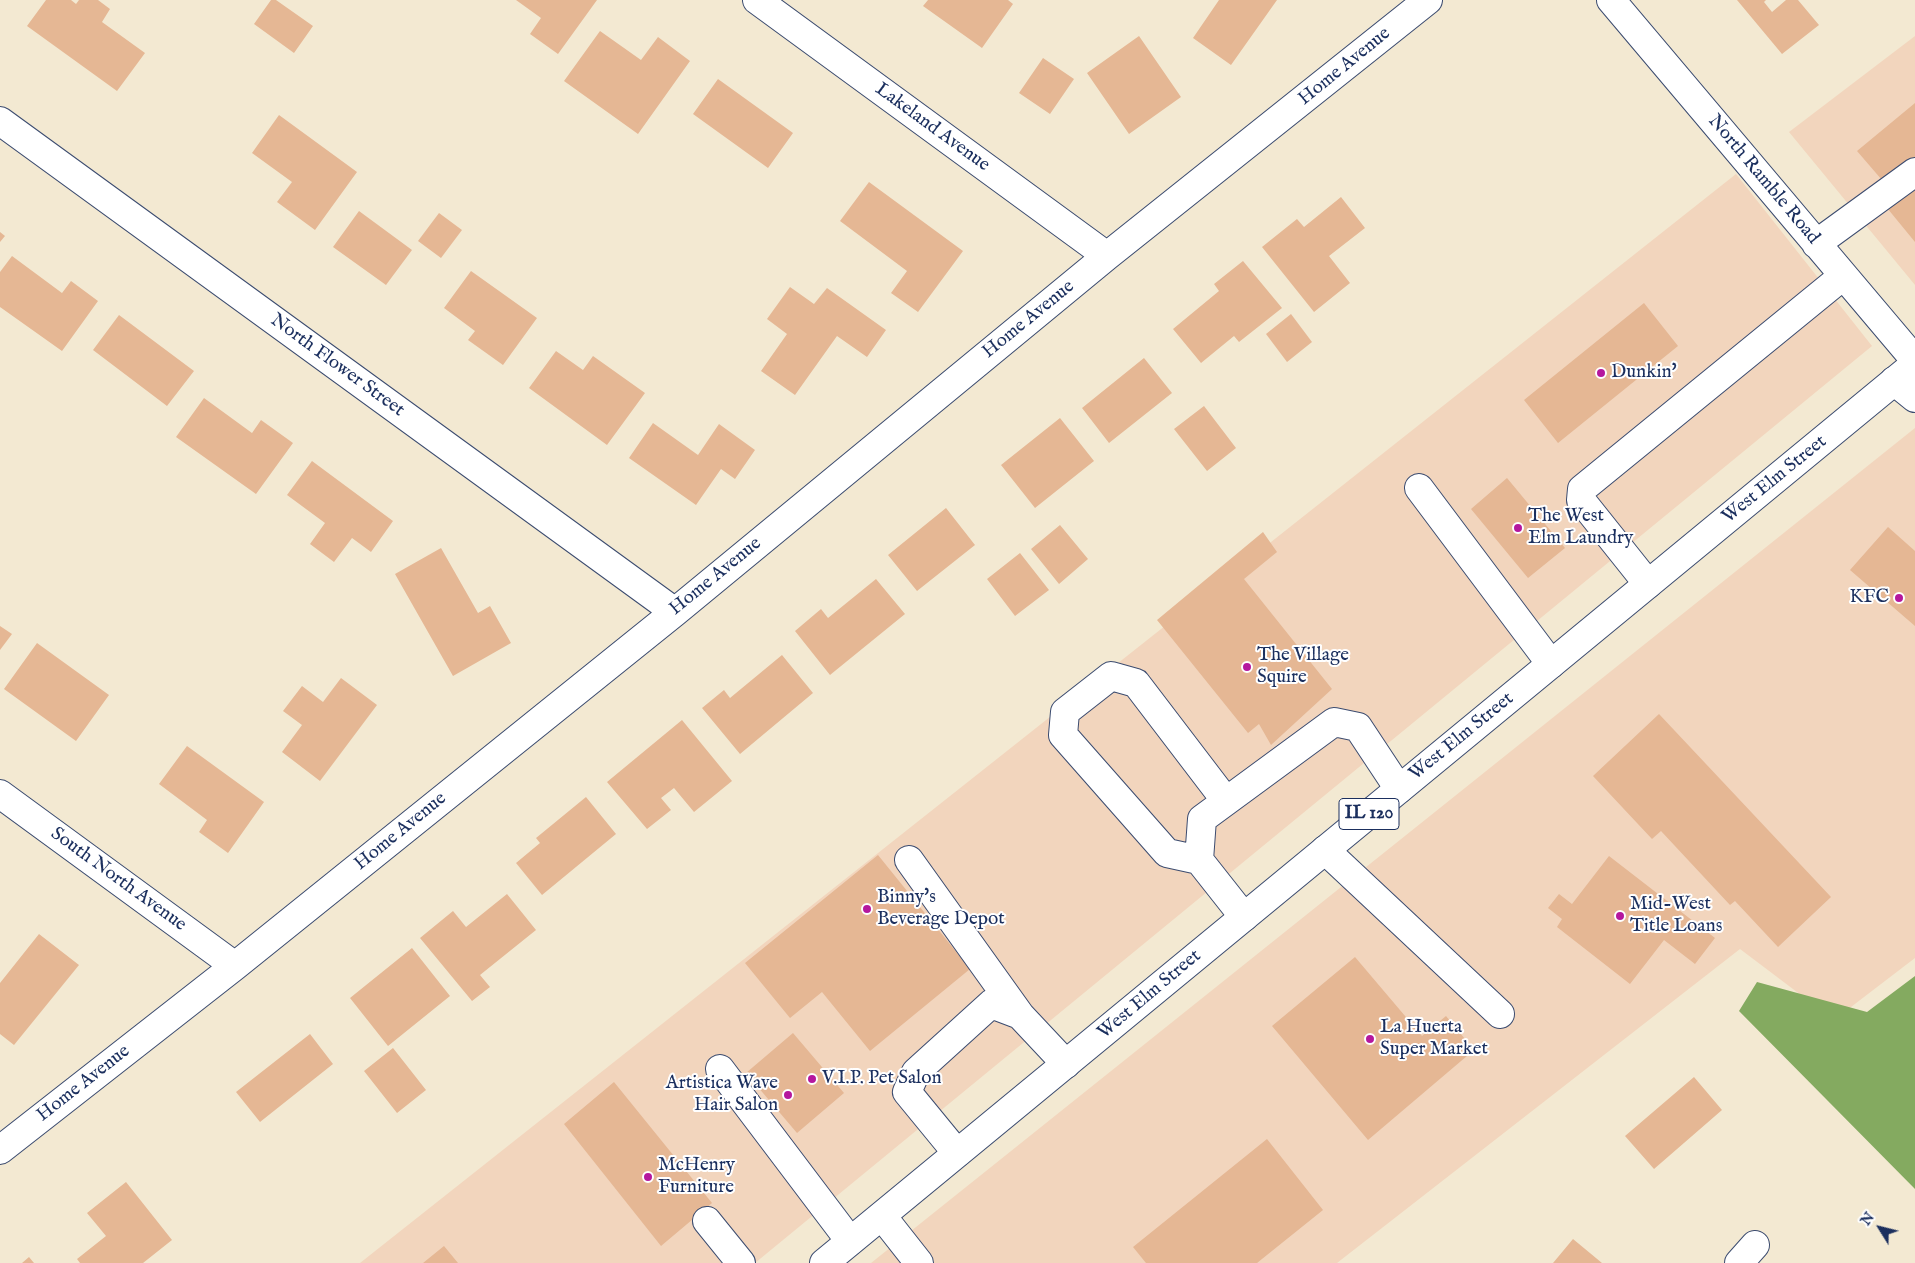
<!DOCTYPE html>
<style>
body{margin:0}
#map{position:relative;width:1915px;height:1263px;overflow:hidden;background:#f3e9d2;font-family:"IM FELL English",serif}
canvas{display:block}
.north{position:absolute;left:1855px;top:1203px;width:50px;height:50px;-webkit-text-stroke:4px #fff;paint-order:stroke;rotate:306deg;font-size:14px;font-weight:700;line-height:20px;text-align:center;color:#1b2f5e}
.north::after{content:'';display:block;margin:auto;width:18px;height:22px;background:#1b2f5e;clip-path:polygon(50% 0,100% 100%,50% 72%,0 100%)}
</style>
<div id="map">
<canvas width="1915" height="1263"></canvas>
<div class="north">N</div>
</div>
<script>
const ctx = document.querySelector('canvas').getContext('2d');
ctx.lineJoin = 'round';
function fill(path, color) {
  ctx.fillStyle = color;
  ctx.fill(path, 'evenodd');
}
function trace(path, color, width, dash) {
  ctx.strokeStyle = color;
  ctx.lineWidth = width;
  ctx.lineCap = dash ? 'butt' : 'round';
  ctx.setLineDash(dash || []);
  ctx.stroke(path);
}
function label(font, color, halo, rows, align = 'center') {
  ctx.font = font + ' "IM FELL English",serif';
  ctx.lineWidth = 4;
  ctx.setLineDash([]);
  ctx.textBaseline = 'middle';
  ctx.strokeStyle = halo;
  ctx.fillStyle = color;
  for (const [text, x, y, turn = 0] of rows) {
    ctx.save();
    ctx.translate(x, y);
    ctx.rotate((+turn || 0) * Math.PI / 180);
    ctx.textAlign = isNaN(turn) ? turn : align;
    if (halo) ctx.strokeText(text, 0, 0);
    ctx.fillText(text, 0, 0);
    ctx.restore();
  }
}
const built = new Path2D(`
 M 1915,36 L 1915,285 L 1789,132 Z
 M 1736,174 L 1872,346 L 755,1263 L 360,1263 Z
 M 1915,428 L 1915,958 L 1834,1020 L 1740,949 L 1337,1263 L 871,1263 Z`);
const forest = new Path2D(`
 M 1915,976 L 1915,1189 L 1739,1011 L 1757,982 L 1867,1012 Z`);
const building = new Path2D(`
 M 46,0 L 71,0 L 76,4 L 79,0 L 98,0 L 110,9 L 102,22 L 145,53 L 117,91 L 27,26 Z
 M 271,0 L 276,0 L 313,26 L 294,53 L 254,24 Z
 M 516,0 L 597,0 L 558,54 L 530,34 L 541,18 Z
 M 928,0 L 1008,0 L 1013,4 L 982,48 L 923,6 Z
 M 1219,0 L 1277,0 L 1231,65 L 1193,38 Z
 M 1737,0 L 1766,0 L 1764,2 L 1772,12 L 1786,0 L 1798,0 L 1819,25 L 1782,54 Z
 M 600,31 L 641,60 L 658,37 L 690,61 L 638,134 L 564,81 Z
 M 1139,36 L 1181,97 L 1129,134 L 1087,73 Z
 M 1043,58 L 1074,79 L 1050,114 L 1019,93 Z
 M 718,79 L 793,133 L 768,168 L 693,114 Z
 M 1915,103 L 1915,165 L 1888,187 L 1857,151 Z
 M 279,115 L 357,172 L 315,230 L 277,202 L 292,182 L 252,153 Z
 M 1915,177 L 1915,242 L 1883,203 Z
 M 869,182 L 963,251 L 918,312 L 891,293 L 907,271 L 840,221 Z
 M 1341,197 L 1365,228 L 1329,256 L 1350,283 L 1314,312 L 1262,247 L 1297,219 L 1304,227 Z
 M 359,211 L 412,250 L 386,285 L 333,247 Z
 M 439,213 L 462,230 L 441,258 L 418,241 Z
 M 0,232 L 5,236 L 0,242 Z
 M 12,256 L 62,293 L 71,281 L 98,301 L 62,351 L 0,307 L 0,272 Z
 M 1243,261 L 1282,308 L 1239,342 L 1234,336 L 1201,363 L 1173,329 L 1219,291 L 1214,284 Z
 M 471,271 L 537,318 L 503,365 L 468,340 L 475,331 L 444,308 Z
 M 790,287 L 814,304 L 827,288 L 886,330 L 867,357 L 837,336 L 795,395 L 761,371 L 787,334 L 767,319 Z
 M 1644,303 L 1678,346 L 1558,443 L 1524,400 Z
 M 1291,314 L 1312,342 L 1287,362 L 1266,334 Z
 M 119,315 L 194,371 L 167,406 L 93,350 Z
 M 556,351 L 583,370 L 593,356 L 645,393 L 607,445 L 529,388 Z
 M 1144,358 L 1172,393 L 1109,443 L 1082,408 Z
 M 204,398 L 252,433 L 261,420 L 293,443 L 256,494 L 176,437 Z
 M 1204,406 L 1236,448 L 1207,471 L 1174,429 Z
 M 1060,418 L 1094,461 L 1035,508 L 1001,465 Z
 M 653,423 L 698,455 L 719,424 L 755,450 L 735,479 L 721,469 L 696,505 L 629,458 Z
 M 312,461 L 393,521 L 371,552 L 352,538 L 334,562 L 310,544 L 325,523 L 287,495 Z
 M 1507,478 L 1565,548 L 1528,578 L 1471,509 Z
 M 946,508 L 975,545 L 917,591 L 888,555 Z
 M 1060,525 L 1088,559 L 1059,584 L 1031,549 Z
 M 1888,527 L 1915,551 L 1915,626 L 1850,570 Z
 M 1263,532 L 1277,552 L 1244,579 L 1332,689 L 1271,745 L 1259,724 L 1248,733 L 1157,620 Z
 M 441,548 L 478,613 L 490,606 L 511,643 L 453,676 L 395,574 Z
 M 1020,553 L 1049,590 L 1015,616 L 987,579 Z
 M 876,579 L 905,614 L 830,675 L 795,631 L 821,609 L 828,618 Z
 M 0,626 L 12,634 L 0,650 Z
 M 37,643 L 109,695 L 76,741 L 4,689 Z
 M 782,655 L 813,693 L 740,754 L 702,708 L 724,690 L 730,698 Z
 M 341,678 L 377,705 L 320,781 L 282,752 L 302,725 L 283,711 L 302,686 L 323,702 Z
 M 1659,714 L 1831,897 L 1778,947 L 1735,901 L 1730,905 L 1661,831 L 1652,839 L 1593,776 Z
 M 682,720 L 732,781 L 694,812 L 674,788 L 661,798 L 671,810 L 647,829 L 607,782 Z
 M 187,746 L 264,802 L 228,853 L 199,832 L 207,820 L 159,784 Z
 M 586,797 L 616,834 L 542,895 L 516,863 L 540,843 L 536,838 Z
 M 878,855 L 970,969 L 870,1051 L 822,992 L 790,1018 L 745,963 Z
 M 1609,856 L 1715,938 L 1695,964 L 1664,940 L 1630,984 L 1557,927 L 1562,919 L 1548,908 L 1559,894 L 1572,904 Z
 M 507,894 L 536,930 L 480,975 L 490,987 L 472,1001 L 420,938 L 453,911 L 466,927 Z
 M 39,934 L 79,965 L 14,1045 L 0,1034 L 0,983 Z
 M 412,948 L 450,996 L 388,1046 L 350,998 Z
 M 1355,957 L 1422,1036 L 1446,1016 L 1474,1050 L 1368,1140 L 1272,1026 Z
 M 793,1033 L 844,1093 L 797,1133 L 746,1073 Z
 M 310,1034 L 333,1064 L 260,1122 L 236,1092 Z
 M 393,1048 L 426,1090 L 397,1113 L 364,1071 Z
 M 1694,1077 L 1722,1110 L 1654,1169 L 1625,1136 Z
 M 614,1082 L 712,1203 L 661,1246 L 564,1124 Z
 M 1267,1139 L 1323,1210 L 1257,1263 L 1146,1263 L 1133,1247 Z
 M 126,1182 L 172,1240 L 143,1263 L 80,1263 L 77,1259 L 106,1236 L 87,1213 Z
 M 1573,1239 L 1602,1263 L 1553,1263 Z
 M 444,1246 L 458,1263 L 423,1263 Z
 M 29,1257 L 34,1263 L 22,1263 Z`);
const minor = new Path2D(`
 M 757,0 L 1107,256
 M 1611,0 L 1915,360
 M 0,121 L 675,612
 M 1816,244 L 1915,172
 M 1894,381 L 1915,398
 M 1419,488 L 1551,664
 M 1648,584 L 1581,500 L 1582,489 L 1843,276
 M 0,794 L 235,966
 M 1325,850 L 1500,1014
 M 909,860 L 1020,1015
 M 1199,860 L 1167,853 L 1063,735 L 1065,712 L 1111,676 L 1136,683 L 1226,801
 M 1244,917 L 1199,860 L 1202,819 L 1334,722 L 1358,727 L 1399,789
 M 720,1069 L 850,1241
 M 0,1150 L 235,966 L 675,612 L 1107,256 L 1428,0
 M 957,1153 L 907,1092 L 916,1072 L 991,1004 L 1020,1015 L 1066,1064
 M 882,1216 L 919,1263
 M 707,1221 L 741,1263
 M 1739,1263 L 1755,1245`);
const major = new Path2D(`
 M 824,1263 L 1915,364`);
const markers = [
 [1601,373,5,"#b5179e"],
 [1518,528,5,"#b5179e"],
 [1899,598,5,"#b5179e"],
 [1247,667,5,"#b5179e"],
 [867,909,5,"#b5179e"],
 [1620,916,5,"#b5179e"],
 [1370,1039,5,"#b5179e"],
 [812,1079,5,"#b5179e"],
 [788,1095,5,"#b5179e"],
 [648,1177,5,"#b5179e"]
];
const shields = [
 [1369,814,60]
];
const shieldNames = [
 ["IL 120",1369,814]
];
const streetNames = [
 ["Home Avenue",1345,67,-39],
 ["Lakeland Avenue",932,128,36],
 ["North Ramble Road",1763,180,50],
 ["Home Avenue",1029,320,-39],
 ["North Flower Street",337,366,36],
 ["West Elm Street",1775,480,-39],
 ["Home Avenue",716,577,-39],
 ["West Elm Street",1462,737,-39],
 ["Home Avenue",401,832,-39],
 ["South North Avenue",118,880,36],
 ["West Elm Street",1150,995,-40],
 ["Home Avenue",84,1084,-38]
];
const poiNames = [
 ["Dunkin'",1611,373],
 ["The West",1528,517],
 ["Elm Laundry",1528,539],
 ["KFC",1889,598,"right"],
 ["The Village",1257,656],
 ["Squire",1257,678],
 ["Binny's",877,898],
 ["Beverage Depot",877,920],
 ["Mid-West",1630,905],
 ["Title Loans",1630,927],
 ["La Huerta",1380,1028],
 ["Super Market",1380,1050],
 ["V.I.P. Pet Salon",822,1079],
 ["Artistica Wave",778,1084,"right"],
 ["Hair Salon",778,1106,"right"],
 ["McHenry",658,1166],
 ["Furniture",658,1188]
];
fill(built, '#f2d5bd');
fill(forest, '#84aa60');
fill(building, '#e5b794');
trace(minor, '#3b4b6f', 30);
trace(major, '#3b4b6f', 30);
trace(minor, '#fff', 28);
trace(major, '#fff', 28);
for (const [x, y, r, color] of markers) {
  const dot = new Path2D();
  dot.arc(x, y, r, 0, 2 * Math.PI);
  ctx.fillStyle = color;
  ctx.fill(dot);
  trace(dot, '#fff', 2);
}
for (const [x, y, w] of shields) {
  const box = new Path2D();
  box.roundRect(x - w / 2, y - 15.5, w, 31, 4);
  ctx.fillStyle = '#fff';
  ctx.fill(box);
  trace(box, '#1b2f5e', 1);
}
label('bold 18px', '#1b2f5e', null, shieldNames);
label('19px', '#1b2f5e', '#fff', streetNames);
label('19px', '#1b2f5e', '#fff', poiNames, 'left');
</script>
